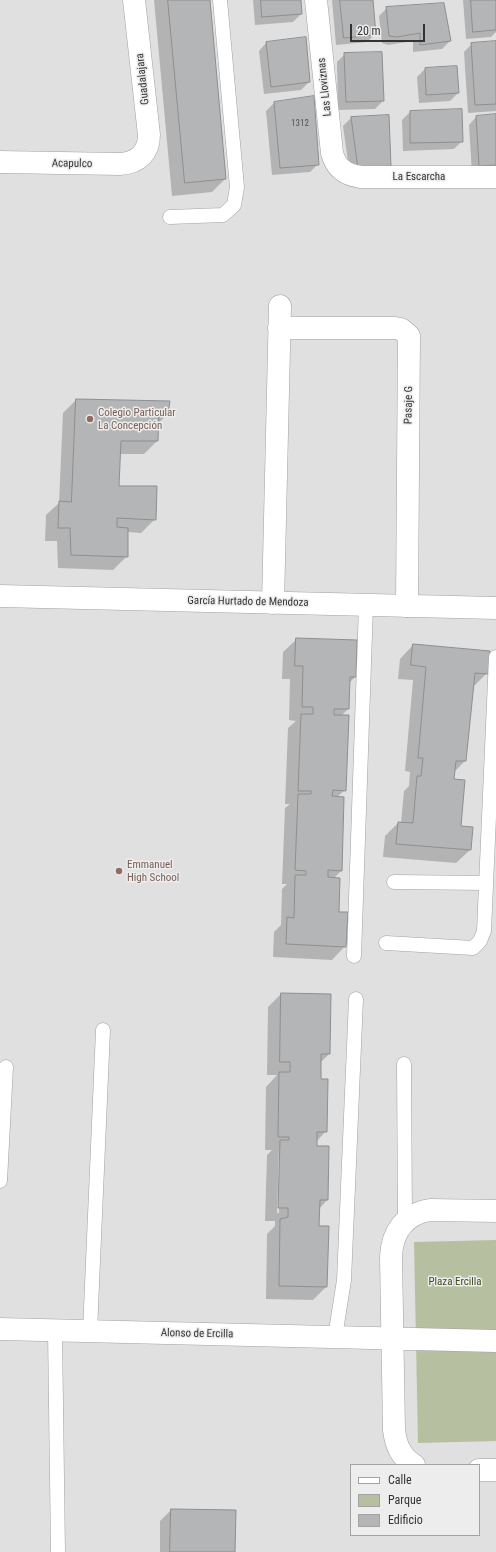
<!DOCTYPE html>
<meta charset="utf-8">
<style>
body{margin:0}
#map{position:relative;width:496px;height:1552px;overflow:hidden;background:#e0e0e1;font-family:"Roboto Condensed",sans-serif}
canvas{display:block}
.legend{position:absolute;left:350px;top:1464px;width:130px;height:72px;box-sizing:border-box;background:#ededee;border:1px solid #a3a3a4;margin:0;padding:5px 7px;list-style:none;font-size:12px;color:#333334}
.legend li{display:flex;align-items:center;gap:8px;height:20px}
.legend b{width:20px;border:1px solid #a3a3a4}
.scale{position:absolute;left:350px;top:24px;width:75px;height:18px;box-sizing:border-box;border:2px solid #333334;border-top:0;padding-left:5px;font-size:12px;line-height:14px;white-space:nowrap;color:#333334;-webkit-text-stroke:3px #ededee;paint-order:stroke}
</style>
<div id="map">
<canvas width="496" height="1552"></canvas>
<ul class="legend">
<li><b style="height:5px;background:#fff"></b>Calle</li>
<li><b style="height:11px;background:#b6c0a0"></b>Parque</li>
<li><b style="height:11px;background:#b4b5b6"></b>Edificio</li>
</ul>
<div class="scale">20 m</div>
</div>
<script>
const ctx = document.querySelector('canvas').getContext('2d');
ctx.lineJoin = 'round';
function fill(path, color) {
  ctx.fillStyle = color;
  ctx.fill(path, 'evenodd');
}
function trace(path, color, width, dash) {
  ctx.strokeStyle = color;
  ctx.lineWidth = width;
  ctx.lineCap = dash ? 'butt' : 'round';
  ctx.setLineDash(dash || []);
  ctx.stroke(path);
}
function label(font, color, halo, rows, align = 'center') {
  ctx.font = font + ' "Roboto Condensed",sans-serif';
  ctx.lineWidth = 3;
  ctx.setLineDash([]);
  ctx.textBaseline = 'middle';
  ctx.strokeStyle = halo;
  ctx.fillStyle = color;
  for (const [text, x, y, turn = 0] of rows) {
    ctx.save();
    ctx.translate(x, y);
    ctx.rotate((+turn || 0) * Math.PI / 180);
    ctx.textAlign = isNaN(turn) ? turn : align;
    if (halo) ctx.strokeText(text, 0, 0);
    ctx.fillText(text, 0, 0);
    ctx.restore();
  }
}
const green = new Path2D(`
 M 496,1240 L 496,1441 L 418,1443 L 414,1242 Z`);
const shadow = new Path2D(`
 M 154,0 L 209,0 L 225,179 L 212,192 L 172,196 Z
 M 253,0 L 300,0 L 301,14 L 293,22 L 255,25 Z
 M 332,0 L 372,0 L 375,34 L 367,42 L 336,45 Z
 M 463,0 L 496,0 L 496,32 L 491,37 L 466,39 Z
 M 387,8 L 450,41 L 442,49 L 413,52 L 413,41 L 388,45 L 382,43 L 379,16 Z
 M 305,39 L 309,82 L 301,90 L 264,94 L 259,51 L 266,43 Z
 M 496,42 L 496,111 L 468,113 L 464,52 L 472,44 Z
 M 345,54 L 383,101 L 375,109 L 338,110 L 337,62 Z
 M 425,69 L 458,93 L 450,101 L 419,103 L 417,77 Z
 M 313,97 L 318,164 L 310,172 L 272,175 L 266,111 L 274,103 Z
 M 462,110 L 462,141 L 454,149 L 403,151 L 402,120 L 410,112 Z
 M 496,115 L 496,172 L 472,174 L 469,125 L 476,117 Z
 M 388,116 L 390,165 L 350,176 L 343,126 L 351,118 Z
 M 76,400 L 167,414 L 158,424 L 157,441 L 144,454 L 119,454 L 118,487 L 155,519 L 141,533 L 127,532 L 127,556 L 113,570 L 58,568 L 57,541 L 45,541 L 46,515 L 59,503 L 63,413 Z
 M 297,639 L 355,677 L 349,683 L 348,709 L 341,716 L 345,790 L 337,797 L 341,871 L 333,879 L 345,946 L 332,960 L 273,957 L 274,932 L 281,925 L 282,889 L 287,884 L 282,884 L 285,808 L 290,804 L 285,804 L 288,728 L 296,721 L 289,720 L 290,679 L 282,679 L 283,652 Z
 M 413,645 L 487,673 L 473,687 L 465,761 L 454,772 L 453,780 L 460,827 L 470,850 L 456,863 L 383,857 L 385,836 L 398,823 L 401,823 L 404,791 L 409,786 L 410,772 L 405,771 L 413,680 L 398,679 L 400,659 Z
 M 281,994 L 329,1054 L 320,1063 L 320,1080 L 326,1131 L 316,1142 L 316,1147 L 328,1147 L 327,1200 L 319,1209 L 318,1227 L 326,1287 L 313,1300 L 266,1299 L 267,1234 L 275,1226 L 275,1221 L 265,1221 L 267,1155 L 272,1150 L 265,1150 L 266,1087 L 277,1075 L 267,1075 L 268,1007 ZM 281,1147 L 279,1213 L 277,1213 L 279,1149 Z
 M 171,1510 L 234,1552 L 160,1552 L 160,1521 Z`);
const building = new Path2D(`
 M 168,0 L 210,0 L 226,179 L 185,183 Z
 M 261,0 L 301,0 L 302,14 L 262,17 Z
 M 340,0 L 373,0 L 376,35 L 344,38 Z
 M 471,0 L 496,0 L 496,30 L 473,32 Z
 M 444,3 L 451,41 L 420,45 L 420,33 L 397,37 L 389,36 L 386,7 Z
 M 306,37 L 310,82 L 271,87 L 266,42 Z
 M 496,41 L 496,104 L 475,105 L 471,43 Z
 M 382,52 L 384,101 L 346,102 L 344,53 Z
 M 457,66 L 459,93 L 426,95 L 425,68 Z
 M 314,96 L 319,165 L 280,168 L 274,102 Z
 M 462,109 L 463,142 L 410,143 L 410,111 Z
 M 496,114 L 496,165 L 479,166 L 476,116 Z
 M 389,115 L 391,166 L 358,169 L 351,117 Z
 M 76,399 L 170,401 L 168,414 L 159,413 L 158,441 L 121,441 L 119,486 L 157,486 L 156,520 L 117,518 L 117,527 L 128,528 L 128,557 L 71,555 L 70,528 L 58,528 L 59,501 L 71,502 Z
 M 296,638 L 357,640 L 356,677 L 350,677 L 349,709 L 334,709 L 334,715 L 349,715 L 346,791 L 333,790 L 332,796 L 344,797 L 342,871 L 328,870 L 328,877 L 340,878 L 339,912 L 348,912 L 346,947 L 286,944 L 287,917 L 294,918 L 295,875 L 306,875 L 306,871 L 295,870 L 298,794 L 311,794 L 311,791 L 298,791 L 301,714 L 313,714 L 313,707 L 302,707 L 303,666 L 295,666 Z
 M 413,644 L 490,651 L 488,674 L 475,673 L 466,761 L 456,761 L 454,779 L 465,780 L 461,826 L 473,827 L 471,850 L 396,844 L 398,822 L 413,823 L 417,776 L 421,776 L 423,758 L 418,758 L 426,667 L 411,665 Z
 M 281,993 L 331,994 L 330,1054 L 321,1054 L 321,1079 L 328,1079 L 327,1132 L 317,1132 L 317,1146 L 329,1146 L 328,1200 L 320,1200 L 319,1226 L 329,1226 L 327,1287 L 279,1286 L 280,1219 L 288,1217 L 288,1208 L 278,1208 L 280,1140 L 289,1140 L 289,1137 L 278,1137 L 279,1072 L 290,1072 L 290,1062 L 280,1062 Z
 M 171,1509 L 236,1510 L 235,1552 L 170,1552 Z`);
const service = new Path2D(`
 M 170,217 L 223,215 L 234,205 L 237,187 L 220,0
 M 394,882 L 486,883
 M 386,943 L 473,948 L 480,941 L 484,931 L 496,657
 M 354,956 L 366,605
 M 404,1064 L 405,1221
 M 0,1181 L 6,1067
 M 55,1331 L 58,1552
 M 90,1331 L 103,1030
 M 335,1337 L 344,1280 L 356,999`);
const minor = new Path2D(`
 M 316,0 L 332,153 C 336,168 345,175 361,177 L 496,177
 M 0,162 L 120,164 C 138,163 149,153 149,135 L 134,0
 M 279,328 L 395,328 L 401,329 L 409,336 L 407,606
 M 273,603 L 280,306`);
const tertiary = new Path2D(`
 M 0,596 L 496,608
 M 0,1329 L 496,1341
 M 414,1465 C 401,1457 396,1446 394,1430 L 391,1257 C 392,1232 405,1214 430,1210 L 496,1211
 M 479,1470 L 496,1470`);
const markers = [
 [90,419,4,"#8d6e63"],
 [119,871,4,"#8d6e63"]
];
const numberNames = [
 ["1312",300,124]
];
const streetNames = [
 ["Guadalajara",143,79,-96],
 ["Las Lloviznas",325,87,-96],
 ["Acapulco",72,164,1],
 ["La Escarcha",419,177],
 ["Pasaje G",409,405,-89],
 ["García Hurtado de Mendoza",248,602,1],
 ["Alonso de Ercilla",197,1334,1]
];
const educationNames = [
 ["Colegio Particular",98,413],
 ["La Concepción",98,426],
 ["Emmanuel",127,865],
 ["High School",127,878]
];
const parkNames = [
 ["Plaza Ercilla",455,1282]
];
fill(green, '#b6c0a0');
fill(shadow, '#0003');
fill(building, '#b4b5b6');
trace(building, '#8d8e8f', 1);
trace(service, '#a1a1a3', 15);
trace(minor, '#a1a1a3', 23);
trace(tertiary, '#a1a1a3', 23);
trace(service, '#fff', 14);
trace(minor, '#fff', 22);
trace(tertiary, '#fff', 22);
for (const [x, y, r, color] of markers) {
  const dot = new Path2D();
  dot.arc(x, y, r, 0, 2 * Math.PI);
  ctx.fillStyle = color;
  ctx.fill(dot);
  trace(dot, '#ededee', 1.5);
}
label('9px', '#535454', null, numberNames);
label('11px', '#333334', '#ededee', streetNames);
label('11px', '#785e54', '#ededee', educationNames, 'left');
label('11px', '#404c18', '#ededee', parkNames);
</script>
